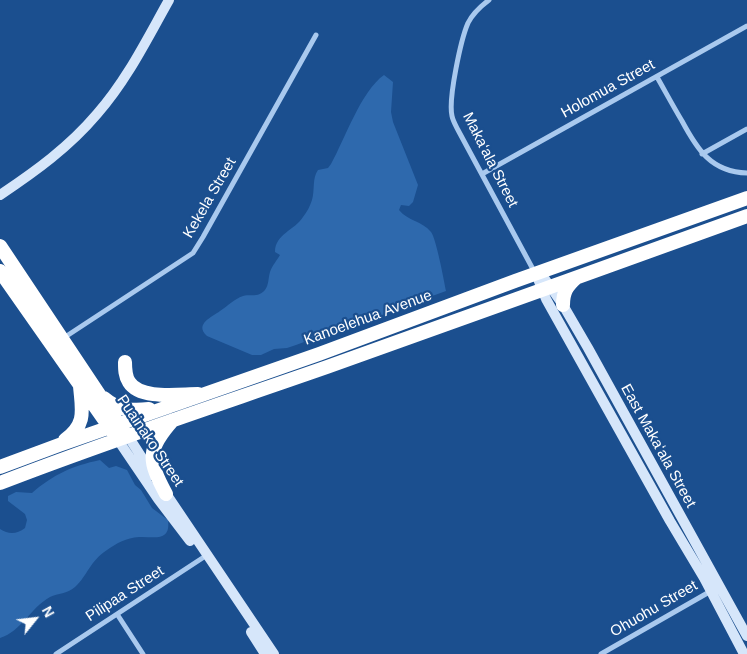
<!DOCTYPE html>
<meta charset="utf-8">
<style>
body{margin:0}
#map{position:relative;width:747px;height:654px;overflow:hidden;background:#1b4f8f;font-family:Arial,sans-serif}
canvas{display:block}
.north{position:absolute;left:10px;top:594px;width:50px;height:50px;-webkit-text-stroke:4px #1b4f8f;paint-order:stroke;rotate:61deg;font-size:14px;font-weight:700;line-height:20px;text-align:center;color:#fff}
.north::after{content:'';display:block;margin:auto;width:18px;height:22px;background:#fff;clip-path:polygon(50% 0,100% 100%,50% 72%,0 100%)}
</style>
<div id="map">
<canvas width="747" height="654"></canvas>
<div class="north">N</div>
</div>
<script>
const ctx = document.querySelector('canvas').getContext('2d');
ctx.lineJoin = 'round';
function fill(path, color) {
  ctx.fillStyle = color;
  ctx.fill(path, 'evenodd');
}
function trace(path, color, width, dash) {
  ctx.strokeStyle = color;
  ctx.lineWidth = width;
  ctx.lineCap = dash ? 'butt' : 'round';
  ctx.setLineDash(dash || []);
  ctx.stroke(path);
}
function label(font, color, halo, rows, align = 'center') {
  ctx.font = font + ' Arial,sans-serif';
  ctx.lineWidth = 4.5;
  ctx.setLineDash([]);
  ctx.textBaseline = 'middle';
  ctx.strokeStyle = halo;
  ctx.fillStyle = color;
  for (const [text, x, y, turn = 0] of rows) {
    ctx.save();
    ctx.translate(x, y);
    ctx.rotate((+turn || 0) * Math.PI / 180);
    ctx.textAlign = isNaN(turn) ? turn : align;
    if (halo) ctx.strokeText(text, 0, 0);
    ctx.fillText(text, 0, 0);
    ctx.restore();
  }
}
const green = new Path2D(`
 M 384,75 L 393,82 L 391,112 L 393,122 L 418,185 L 413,202 L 409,206 L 401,205 L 399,210 C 408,221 422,221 431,232 C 436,238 444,280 446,291 L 435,295 L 409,302 L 394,308 L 387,314 L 371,317 L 296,345 L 287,348 L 274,349 L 261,355 L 252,355 L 207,336 C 194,324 212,317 220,311 C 228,306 234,299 243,296 C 251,294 258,298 265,290 C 269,284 268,279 270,272 C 272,266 277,260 280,255 L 275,252 C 275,234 295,230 303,217 C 307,212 310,206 312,200 C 315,190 312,178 318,170 L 328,168 L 331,164 C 345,139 361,91 384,75 Z
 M 100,460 L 109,468 L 116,466 L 127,470 L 135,485 L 141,490 L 152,508 L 168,520 C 171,543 153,536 139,537 C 126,538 117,543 107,550 C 89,562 88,575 75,587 C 67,594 58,593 50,597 C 30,608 22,631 0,638 L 0,529 C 9,535 17,534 25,528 L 27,520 L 25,514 L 8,501 L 8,496 L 16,492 L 32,493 C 54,474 72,466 100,460 Z`);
const street = new Path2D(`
 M 489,0 C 481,6 473,13 468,23 C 461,39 448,99 452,116 C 453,121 456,126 458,130 L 535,273
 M 657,77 C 665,91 673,106 682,121 C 697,149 711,172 747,173
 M 702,154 L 747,129
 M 482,174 L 747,26
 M 62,339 L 193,253 L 203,237 L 316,35
 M 117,614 L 143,654
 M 56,654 L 207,555
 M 601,654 L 711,591`);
const secondary = new Path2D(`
 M 0,195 C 36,171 69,147 97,114 C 127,80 147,39 169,0
 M 540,272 L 563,305 L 588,348 L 747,636
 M 536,274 L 546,299 L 670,521 L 704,578 L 744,654
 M 128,436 L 153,475
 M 118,440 L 158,499 L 190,541
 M 163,489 L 274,654
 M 251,632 L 265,654`);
const highway = new Path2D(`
 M 0,246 L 124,432
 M 0,271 L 115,435
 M 563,305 C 563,292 567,286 576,278
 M 125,362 C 125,369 125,376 129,382 C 140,400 179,394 198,394
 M 104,398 C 118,410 131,411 149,409
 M 65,440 C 87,424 82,410 80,386
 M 0,467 L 59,445 L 319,354 L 515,281 L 747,198
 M 0,483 C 108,441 218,405 327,367 C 467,318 607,266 747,216
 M 166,494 C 148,460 146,450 173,420`);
const streetNames = [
 ["Holomua Street",608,89,-29],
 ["Maka‘ala Street",490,160,63],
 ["Kekela Street",210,198,-60],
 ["Kanoelehua Avenue",368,318,-20],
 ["Puainako Street",150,441,56],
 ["East Makaʻala Street",658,446,61],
 ["Pilipaa Street",125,594,-33],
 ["Ohuohu Street",654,609,-30]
];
fill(green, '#2e69ad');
trace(street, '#a9c9ee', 5);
trace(secondary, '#d6e6fa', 10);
trace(highway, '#fff', 14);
label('15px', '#fff', '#1b4f8f', streetNames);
</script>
